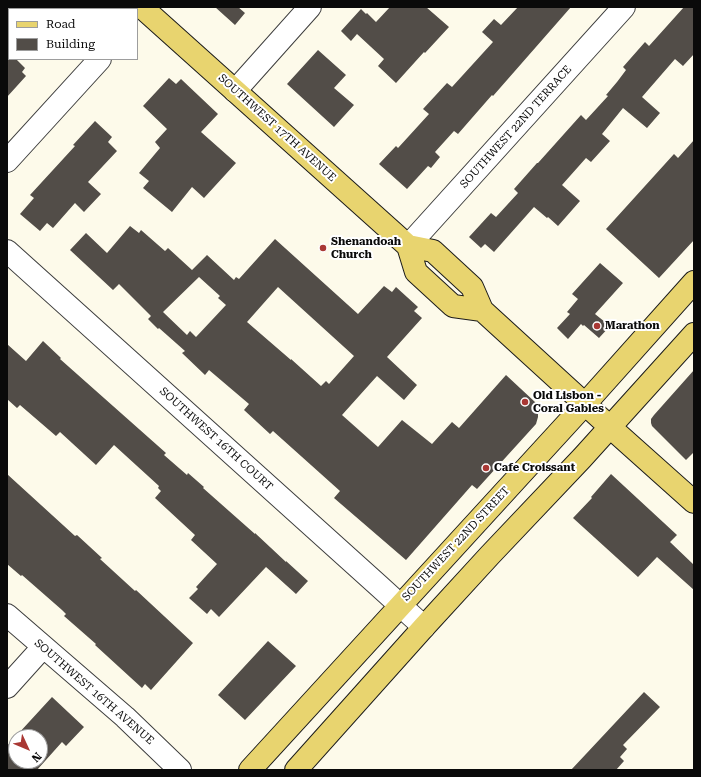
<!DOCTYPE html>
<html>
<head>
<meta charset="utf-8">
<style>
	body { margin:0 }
	#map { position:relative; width:701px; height:777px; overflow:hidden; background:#fdfaea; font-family:"Roboto Serif",serif }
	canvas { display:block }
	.frame { position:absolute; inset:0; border:8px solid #0a0a0a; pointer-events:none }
	.legend { position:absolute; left:8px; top:8px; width:130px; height:52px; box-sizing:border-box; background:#fff; border:1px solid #9d9d9d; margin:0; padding:5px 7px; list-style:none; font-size:12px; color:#0a0a0a }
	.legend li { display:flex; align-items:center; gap:8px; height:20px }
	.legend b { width:20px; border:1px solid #9d9d9d }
	.north { position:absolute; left:8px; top:729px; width:40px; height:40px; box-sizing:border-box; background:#fff; border:1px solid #9d9d9d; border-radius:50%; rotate:134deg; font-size:11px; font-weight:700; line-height:16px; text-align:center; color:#0a0a0a }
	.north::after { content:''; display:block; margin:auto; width:14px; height:18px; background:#a93834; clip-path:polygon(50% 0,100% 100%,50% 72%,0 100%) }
</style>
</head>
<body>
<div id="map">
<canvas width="701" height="777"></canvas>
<div class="frame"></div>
<ul class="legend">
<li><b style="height:5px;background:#e8d46f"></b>Road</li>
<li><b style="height:11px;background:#524d48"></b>Building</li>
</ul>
<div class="north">N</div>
</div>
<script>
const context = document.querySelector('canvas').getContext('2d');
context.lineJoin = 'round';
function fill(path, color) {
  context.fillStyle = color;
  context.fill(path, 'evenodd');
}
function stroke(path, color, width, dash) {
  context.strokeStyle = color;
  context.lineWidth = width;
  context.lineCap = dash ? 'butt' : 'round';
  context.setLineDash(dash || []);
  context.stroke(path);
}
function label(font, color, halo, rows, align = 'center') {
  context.font = font + ' "Roboto Serif",serif';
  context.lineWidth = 4;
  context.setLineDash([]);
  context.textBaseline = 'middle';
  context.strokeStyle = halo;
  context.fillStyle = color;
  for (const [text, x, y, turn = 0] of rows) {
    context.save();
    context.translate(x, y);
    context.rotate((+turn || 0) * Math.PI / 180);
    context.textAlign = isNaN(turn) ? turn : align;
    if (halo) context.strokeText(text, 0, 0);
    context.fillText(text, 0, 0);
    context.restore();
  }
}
fill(new Path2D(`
	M215,7H238L245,13L235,25Z
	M390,7H426L449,27L425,53L424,52L396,83L378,66L384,59L357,34L351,41L341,31L361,9L366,14L367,13L376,22Z
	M518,7H571L493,96L492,95L458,134L454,131L435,152L440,157L431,168L428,166L407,189L379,164L396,146L398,148L429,114L423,109L447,83L452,87L493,42L482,32L494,19L501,25Z
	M684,7H694V54L683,66L675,59L642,97L660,113L647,128L623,108L602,134L610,141L591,162L586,158L562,185L580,201L558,226L548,217L547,218L534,207L494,252L485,244L481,248L469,237L491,213L496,217L518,193L514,189L537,163H538L581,115L586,120L608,96L606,95L617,82L626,70L623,67L645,42L649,46Z
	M318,50L346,75L334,88L354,105L334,127L287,84Z
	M7,51L9,53V59H16L25,68L22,72L26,76L7,97Z
	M169,78L176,84L181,79L218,114L201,132L236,163L204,198L192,187L172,212L143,188L149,181L139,173L160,148L155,142L167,129L143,106Z
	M95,121L112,137L108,142L117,151L88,182L101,194L84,212L75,203L53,228L47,223L40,231L20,214L34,198L30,195L75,146L73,145Z
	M694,140V240L659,278L606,229L674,154L678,158Z
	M130,226L139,233L141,230L165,251L168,248L192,270L207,255L234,280L236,277L239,279L275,239L358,314L384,286L392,292L396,287L418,307L414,311L422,318L387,357L417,385L404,400L377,376L342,415L378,447L402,420L432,444L452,422L459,428L506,375L535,402L538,408V417L536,424L477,489L472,485L406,560L334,498L340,491L273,431L270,434L244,410L249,404L209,370L205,375L182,353L185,351L159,328L158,329L148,319L151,316L119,284L113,290L70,250L86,233L107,253ZM199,277L220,296L218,298L226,305L196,337L190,331L187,335L163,312ZM278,287L354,356L329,384L326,381L321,386L291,359V360L247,322Z
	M600,263L623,283L595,314L610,326L599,338L584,325L583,326L581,324L568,339L557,328L570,314L567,312L578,299L572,294Z
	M43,341L61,358L60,359L166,453L164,455L187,475L188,473L204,487L203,488L255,534V533L286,562V561L308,581L296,594L266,567L219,617L211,609L207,614L189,598L198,589L196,587L217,564L191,540L195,535L155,498L161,491L158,488L159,486L114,445L96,465L60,432L56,436L20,405L17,408L7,399V344L26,361Z
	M694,370V452L686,460L652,426L651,423V419L654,415Z
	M7,474L75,536L77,535L102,558L100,559L135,591L136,590L193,643L151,690L145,684L142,688L95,645L96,644L64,616L66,614L62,610L22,575L21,576L7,564Z
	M611,474L677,535L670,542L694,565V590L657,557L638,577L573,518L592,498L591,497Z
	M268,641L296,666L245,720L218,695Z
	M644,692L660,707L623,745L627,749L620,757L624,761L616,770H571Z
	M52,697L84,727L66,746L62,742L37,770H7V746ZM16,737H40V761H16Z`), '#524d48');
const minor = new Path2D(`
	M235,91L310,7
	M7,161L100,59
	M408,246L624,7
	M7,251L379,586L424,627
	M7,615L125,717L180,770
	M7,687L43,647`);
const major = new Path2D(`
	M144,7L145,10L408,246L433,251L472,287L482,310L610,427L694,502
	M408,246L416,272L453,306L482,310
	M250,770L585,404L694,282
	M296,770L424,627L490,555L582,458L694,334`);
stroke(minor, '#3d3d3d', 24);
stroke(major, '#1b1b1b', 24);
stroke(minor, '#fff', 22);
stroke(major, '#e8d46f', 22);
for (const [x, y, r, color] of [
	[323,248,4,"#a93834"],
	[597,326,4,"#a93834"],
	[525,402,4,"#a93834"],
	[486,468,4,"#a93834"]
]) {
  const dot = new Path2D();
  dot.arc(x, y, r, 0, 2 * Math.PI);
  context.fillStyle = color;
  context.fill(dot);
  stroke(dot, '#fff', 1.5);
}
label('11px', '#0a0a0a', '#fff', [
	["SOUTHWEST 22ND TERRACE",516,127,-48],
	["SOUTHWEST 17TH AVENUE",277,128,42],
	["SOUTHWEST 16TH COURT",216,439,42],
	["SOUTHWEST 22ND STREET",456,544,-47],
	["SOUTHWEST 16TH AVENUE",94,692,41]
]);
label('bold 11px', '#0a0a0a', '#fff', [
	["Shenandoah",331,242],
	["Church",331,255],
	["Marathon",605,326],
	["Old Lisbon -",533,396],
	["Coral Gables",533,409],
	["Cafe Croissant",494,468]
], 'left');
</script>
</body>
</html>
